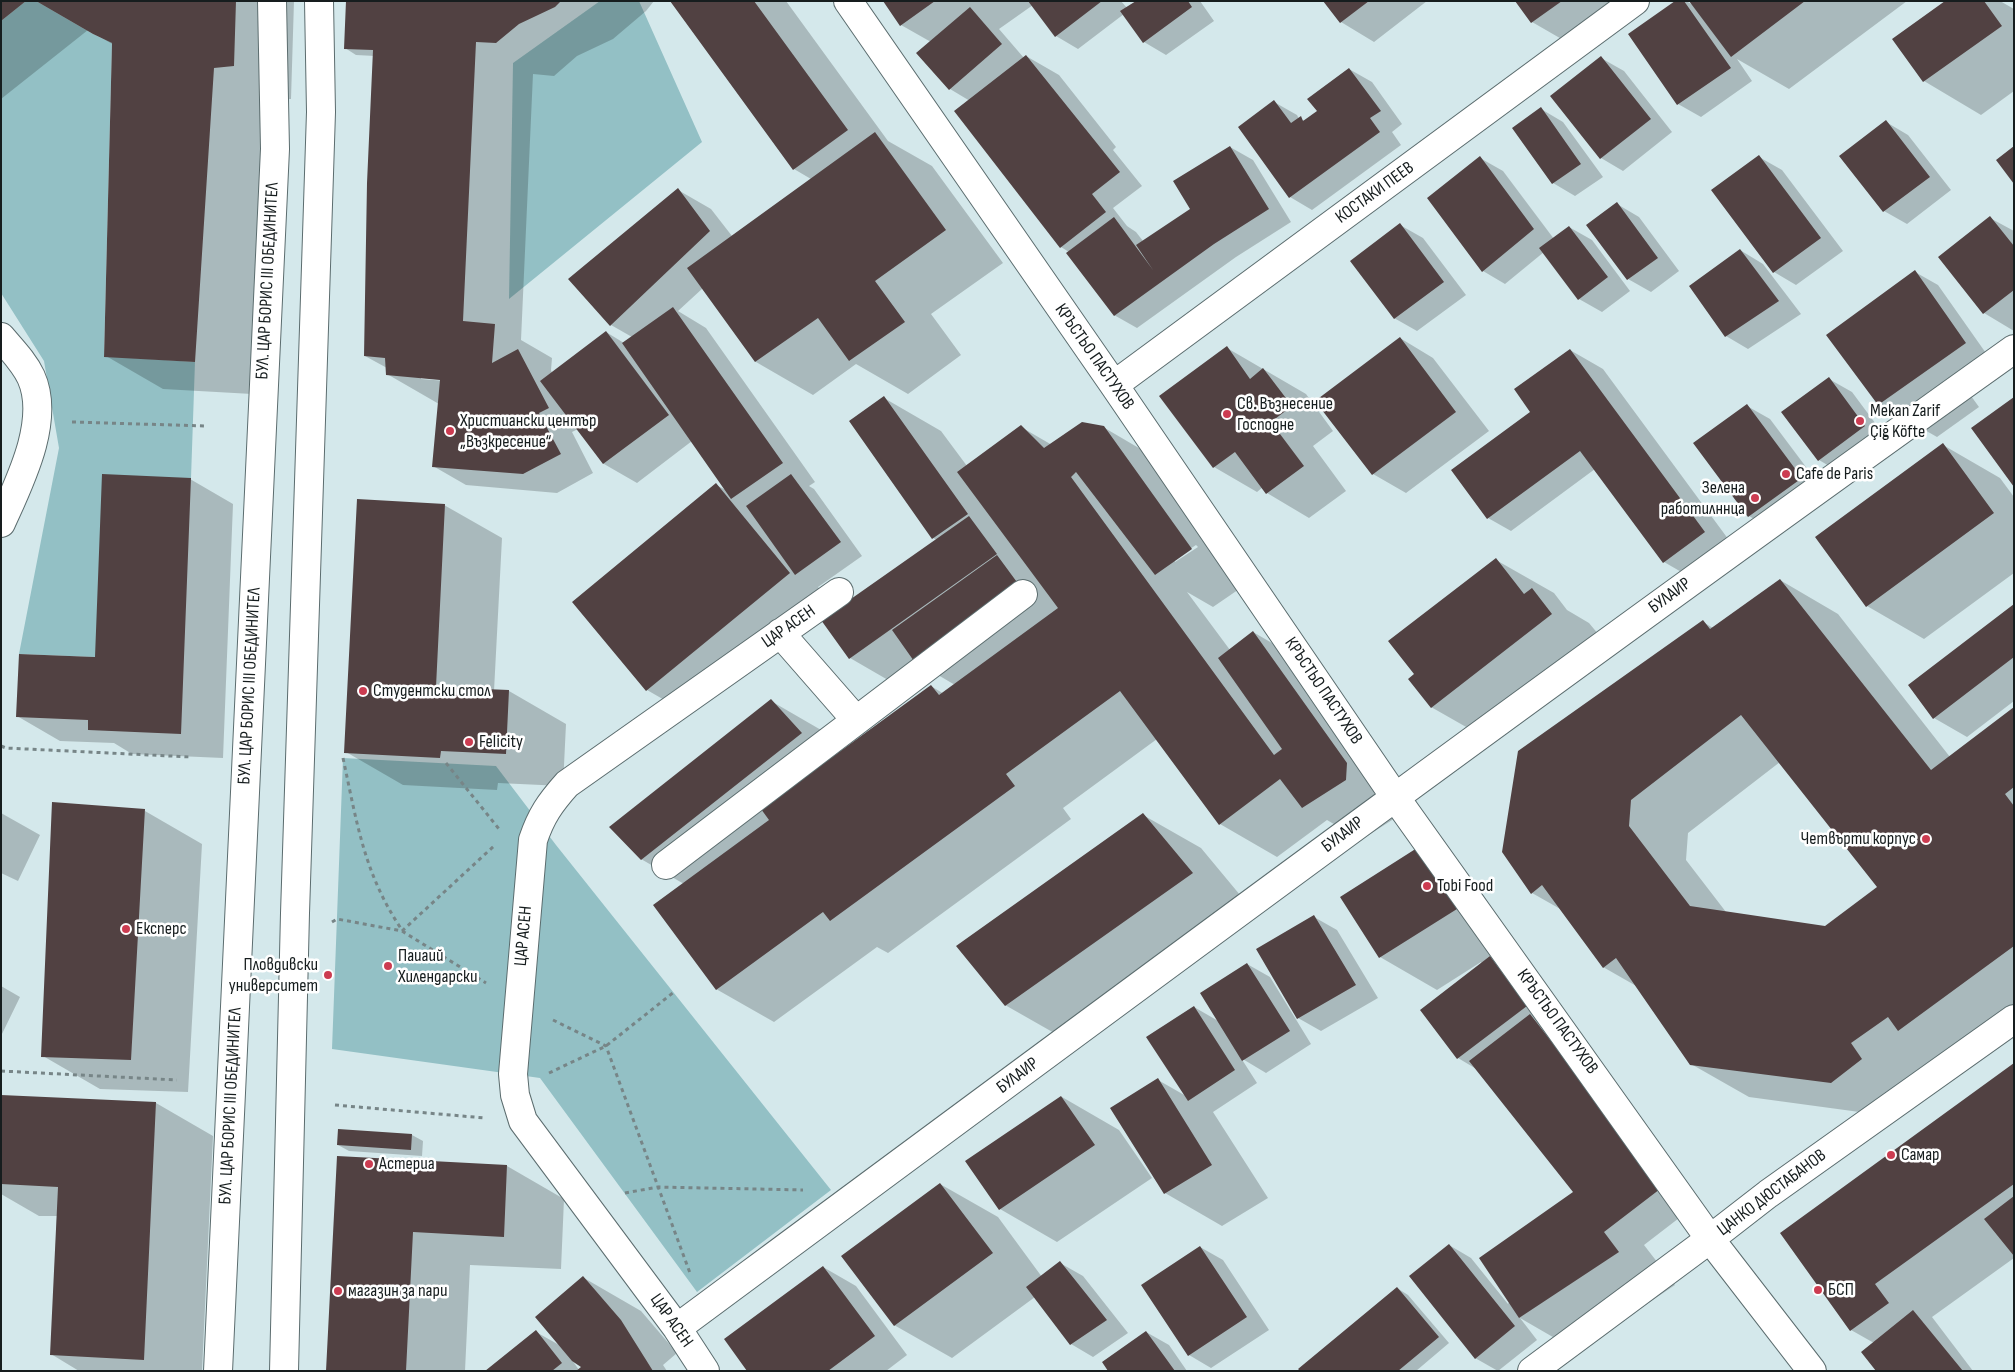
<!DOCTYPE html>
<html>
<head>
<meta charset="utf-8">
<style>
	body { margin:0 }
	#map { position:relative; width:2015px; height:1372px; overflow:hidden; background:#d4e8eb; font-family:"Sofia Sans Condensed",sans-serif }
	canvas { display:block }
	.frame { position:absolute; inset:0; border:2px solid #161d1e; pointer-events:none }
</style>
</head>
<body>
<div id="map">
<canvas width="2015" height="1372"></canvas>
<div class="frame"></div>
</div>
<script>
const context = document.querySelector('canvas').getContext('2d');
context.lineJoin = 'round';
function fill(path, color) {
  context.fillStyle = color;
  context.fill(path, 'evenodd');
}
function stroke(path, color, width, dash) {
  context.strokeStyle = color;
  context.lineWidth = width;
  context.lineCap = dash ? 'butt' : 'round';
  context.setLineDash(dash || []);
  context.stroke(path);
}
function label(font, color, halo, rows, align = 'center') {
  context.font = font + ' "Sofia Sans Condensed",sans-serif';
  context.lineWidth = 5;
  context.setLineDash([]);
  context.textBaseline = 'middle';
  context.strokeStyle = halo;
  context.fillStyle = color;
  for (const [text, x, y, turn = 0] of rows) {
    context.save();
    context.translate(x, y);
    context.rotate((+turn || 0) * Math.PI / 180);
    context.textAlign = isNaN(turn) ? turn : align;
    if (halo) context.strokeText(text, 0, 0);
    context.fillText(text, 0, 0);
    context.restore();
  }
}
fill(new Path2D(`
	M26,1H36L93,34L112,43L104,356L195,362L191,478L95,657L19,654L59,448L44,361L1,293V21Z
	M600,1H639L702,142L509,299L513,63Z
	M343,758L496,766L556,845L831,1190L697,1292L540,1078L332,1049Z`), '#93c0c5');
fill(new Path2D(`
	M1,1H294L291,99L271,100L252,394L163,389L106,356L114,45L88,30L1,99Z
	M347,1H654L646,11L613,39L577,56L554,76L533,74L521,340L552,358L551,370L552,373L606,332L624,343L632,337L611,325L678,190L711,209L732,236L811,179L794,169L672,1H786L888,141L932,166L1003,263L931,314L961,355L908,394L856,364L813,395L756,362L703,288L678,311L706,328L815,482L809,486L814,489L862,556L818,587L822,592L680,709L647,690L574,602L716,485L728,491L692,441L637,483L604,464L578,429L572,432L593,473L557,493L466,485L433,466L439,404L387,374V368L365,356L375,56L356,55L345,48ZM421,377L496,385L421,379Z
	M885,1H1121L1127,8L1139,1H1200L1214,21L1166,55L1144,42L1124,14L1078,49L1056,36L1033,5L999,29L1024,58L1026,56L1059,75L1116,147L1113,150L1142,186L1113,208L1127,226L1136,232L1143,241L1191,209L1230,147L1253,160L1291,222L1236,257L1137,328L1114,315L1069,252L1061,247L970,101L950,89L931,42L901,25Z
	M1325,1H1427L1374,42L1341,22Z
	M1517,1H1621L1565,41L1532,22Z
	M1677,1H1686L1695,6L1691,1H1907L1789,89L1737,59L1752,81L1701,117L1678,104Z
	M1948,1H2000L2014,9V91L1981,115L1924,81L1894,39Z
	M1601,58L1624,71L1672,132L1623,171L1601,158Z
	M1349,69L1372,82L1402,124L1392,132L1401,145L1312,210L1290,197L1274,102L1297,115L1299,119L1306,121L1319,111Z
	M1541,109L1563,122L1603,177L1575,196L1553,183Z
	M1886,122L1908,135L1951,190L1907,224L1884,211L1841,156Z
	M1759,157L1782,170L1843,251L1796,285L1774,272Z
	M1480,158L1503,171L1554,239L1569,227L1592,240L1630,291L1602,312L1579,299L1544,252L1505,284L1483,271Z
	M1617,204L1639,217L1679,271L1651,292L1628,279Z
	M1990,218L2014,231V331L1984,313L1939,257Z
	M1400,225L1423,238L1466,295L1417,331L1394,318Z
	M1740,250L1763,264L1801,314L1748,349L1726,336Z
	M1915,272L1938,285L1988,356L1958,378L1979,407L1937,437L1879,404Z
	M1400,338L1433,358L1489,431L1406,493L1373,474L1317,401Z
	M1227,348L1306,394L1333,431L1313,446L1346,491L1309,518L1267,493L1263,487L1257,492L1214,467L1161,396Z
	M1570,350L1603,369L1737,551L1697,581L1664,562L1595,469L1511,531L1488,518L1532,412Z
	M1829,379L1852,392L1887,439L1841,473L1819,460Z
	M884,398L941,431L967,466L1021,427L1052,445L1103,427L1161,461L1248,583L1213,607L1187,592L1230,650L1253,632L1310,665L1403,813L1361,840L1327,820L1277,857L1220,824L1157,739L1063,808L1071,819L888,953L877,947L774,1022L716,989L684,884L641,859L771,701L828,734L843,750L931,686L944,694L955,685L933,672L907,691L850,658L937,540L933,538L851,422ZM1196,545L1198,547L1175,562V559Z
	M1747,406L1770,419L1824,491L1771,529L1749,516Z
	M1943,445L2000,478L2014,497V573L1924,639L1867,606Z
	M190,479L233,504L223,758L132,754L114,743L60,741L17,716L96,658Z
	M444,505L502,538L494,691H509L566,724L563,786L498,783L497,790L403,785L346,752Z
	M1496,560L1554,593L1567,610L1589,623L1609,647L1489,740L1431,707L1416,675Z
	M1780,580L1838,614L1950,757L2014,708V1021L1956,1063L1940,1054L1907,1077L1919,1093L1889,1116L1749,1097L1691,1064L1638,987L1603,967L1562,910L1532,893L1703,622L1713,628ZM1780,762L1879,887L1825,927L1726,912L1686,860L1688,833Z
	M2014,606V701L1967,737L1934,718Z
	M145,811L202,844L188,1092L100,1089L43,1056Z
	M1,813L40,835L18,881L1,873Z
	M1143,815L1201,848L1250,907L1063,1038L1005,1005Z
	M1418,849L1475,882L1513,942L1489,957L1513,971L1696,1205L1644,1245L1675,1285L1577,1351L1520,1318L1537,1340L1498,1371L1475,1358L1449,1245L1471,1258L1508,1304L1574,1192L1478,1070L1458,1058L1482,964L1481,962L1437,990L1380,957Z
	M1314,917L1337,930L1378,998L1321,1031L1298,1018Z
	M1247,964L1270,977L1311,1044L1266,1073L1241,1058L1257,1083L1213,1112L1268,1198L1222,1226L1165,1193L1158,1080L1186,1096L1194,1007L1220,1022Z
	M1,986L20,997L1,1036Z
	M2014,1065V1258L1932,1317L1973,1371H1878L1874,1343L1851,1330L1782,1234Z
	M1,1096L156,1103L213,1136L202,1371H79L51,1354L57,1216H39L1,1194Z
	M1062,1097L1119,1130L1152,1178L1057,1242L1000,1209Z
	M339,1130L412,1135L423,1141L422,1156L349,1151L338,1145Z
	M338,1157L507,1166L564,1199L561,1269L470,1265L465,1371H328Z
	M940,1184L998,1217L1042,1277L1060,1263L1083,1276L1128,1333L1093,1357L1071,1344L1035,1297L952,1358L894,1325Z
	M1200,1247L1223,1260L1269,1330L1211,1368L1189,1355Z
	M823,1267L856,1286L907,1355L886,1371H749Z
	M584,1278L641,1311L677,1353L663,1365L667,1371H487L536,1332L561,1346ZM570,1357L583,1366L579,1370Z
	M1397,1288L1408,1295L1449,1343L1416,1371H1301Z
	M1146,1332L1169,1345L1187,1371H1110Z`), '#0003');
fill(new Path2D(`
	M1,1H26L1,21Z
	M36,1H236L234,66L214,68L195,362L104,357L112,43L93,34Z
	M346,1H561L555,7L519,24L496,43L476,42L463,321L495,324L492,363L518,349L549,408L539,413L561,454L523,474L432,467L440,380L386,375L385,358L364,356L367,183L373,50L344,49Z
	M670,1H754L848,130L793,170Z
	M883,1H935L900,26Z
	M1028,1H1102L1055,37Z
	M1136,1H1188L1192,7L1143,43L1120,11Z
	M1323,1H1369L1340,23Z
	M1515,1H1562L1531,23Z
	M1675,1H1684L1731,68L1677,105L1628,34Z
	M1689,1H1805L1731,57Z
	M1945,1H1984L2002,26L1923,82L1892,39Z
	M970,7L1002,44L949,90L916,53Z
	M1026,55L1120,172L1092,194L1106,212L1060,248L954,111Z
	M1601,56L1651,119L1600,159L1550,96Z
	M1349,68L1381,111L1370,118L1380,132L1289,198L1238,127L1274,100L1291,123L1301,116L1303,121L1317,111L1307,99Z
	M1541,107L1581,164L1552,184L1512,128Z
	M1886,120L1930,177L1883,212L1839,156Z
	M875,132L946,230L875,281L905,322L849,361L818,318L755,362L687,268Z
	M1230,146L1269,209L1214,244L1114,316L1066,253L1114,217L1153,270L1136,245L1190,209L1173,181Z
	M2014,146V184L1996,160Z
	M1759,155L1821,238L1773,273L1711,190Z
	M1480,156L1534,229L1482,272L1427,198Z
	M678,188L710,231L610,326L568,279Z
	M1617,202L1658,258L1627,280L1586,225Z
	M1990,216L2014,246V290L1983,314L1938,257Z
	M1400,223L1444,282L1394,319L1350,261Z
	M1569,226L1608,277L1578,300L1539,248Z
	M1740,249L1779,301L1725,337L1689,286Z
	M1915,270L1966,343L1878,405L1826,335Z
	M673,307L783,463L731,499L622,343Z
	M606,331L669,415L603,464L540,381Z
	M1400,337L1456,412L1372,475L1315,401Z
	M1227,346L1250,379L1263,368L1292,406L1271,422L1304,466L1266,494L1235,452L1213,468L1159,396Z
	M1570,349L1705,532L1663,563L1580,451L1487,519L1451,470L1530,412L1514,389Z
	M1829,377L1865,426L1818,461L1781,412Z
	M884,396L968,514L932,539L849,421Z
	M2014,397V487L1971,428Z
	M1747,404L1802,478L1748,517L1693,443Z
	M1082,422L1104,426L1192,549L1155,575L1076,472L1071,477L1274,755L1282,749L1218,658L1253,631L1347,763L1346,780L1302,808L1280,779L1219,825L1120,691L1006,774L1015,786L830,921L823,912L716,990L653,905L769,820L761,809L931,685L939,695L1058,608L957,472L1021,425L1044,448Z
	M1943,443L1994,513L1866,607L1815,537Z
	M102,474L191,478L181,734L88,730V720L16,717L19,654L95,657Z
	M791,474L841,542L795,575L746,506Z
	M716,483L790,573L646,691L572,602Z
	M357,499L445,504L436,687L509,690L506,754L441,751L440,758L344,753Z
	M969,516L997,554L849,659L821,620Z
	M997,555L1022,589L916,664L892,630Z
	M1496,558L1524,594L1532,588L1552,614L1431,708L1408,679L1414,674L1388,641Z
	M1780,579L1931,770L2014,707V787L2005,794L2014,806V946L1898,1031L1888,1017L1851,1043L1862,1059L1831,1083L1690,1065L1616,958L1603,968L1542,885L1531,894L1502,852L1518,751L1703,620L1710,629ZM1741,715L1877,887L1825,926L1690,906L1629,826L1631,800Z
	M2014,604V657L1933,719L1908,685Z
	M771,699L802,733L641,860L609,827Z
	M52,802L145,809L131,1060L41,1057Z
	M1143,813L1193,873L1005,1006L956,946Z
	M1417,848L1457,909L1379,958L1340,897Z
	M1314,915L1356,985L1297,1019L1256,949Z
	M1490,956L1527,1006L1457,1059L1420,1010Z
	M1247,963L1290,1031L1242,1061L1200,993Z
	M1194,1006L1235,1070L1188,1101L1146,1037Z
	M1530,1014L1664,1186L1604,1232L1619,1252L1519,1318L1479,1258L1573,1192L1469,1061Z
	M2014,1063V1184L1875,1284L1889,1303L1850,1331L1780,1233Z
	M1158,1078L1212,1165L1164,1194L1110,1108Z
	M1,1095L156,1102L144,1360L50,1355L58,1187L1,1184Z
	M1061,1096L1095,1145L999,1210L965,1161Z
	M338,1129L412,1134L411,1150L337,1145Z
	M337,1156L507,1165L504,1237L413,1232L406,1371H326Z
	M940,1183L993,1253L894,1326L841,1256Z
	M2014,1196V1256L1984,1219Z
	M1449,1244L1515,1326L1475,1359L1409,1276Z
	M1200,1246L1247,1317L1188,1356L1141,1285Z
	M1060,1261L1107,1320L1070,1345L1026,1287Z
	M823,1266L875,1336L828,1371H747L724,1339Z
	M583,1276L621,1320L653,1371H576L581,1367L572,1361L535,1317Z
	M1397,1287L1439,1337L1398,1371H1300L1298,1369Z
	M1913,1310L1963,1371H1876L1861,1352Z
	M536,1330L562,1363L552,1371H485Z
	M1146,1331L1175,1371H1108L1102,1362Z`), '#514142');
const minor = new Path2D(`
	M848,1L1114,385L1395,797L1710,1239L1812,1371
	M1,337C12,350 24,362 31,377C51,421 19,483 1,523
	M1114,385L1635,1
	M780,633L856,720
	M666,865L1023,594
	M677,1328C1121,999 1564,670 2014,349
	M705,1371L677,1328L523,1121L515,1095L513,1074L533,840C541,816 550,803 567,784L839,592
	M1532,1371L1710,1239L1768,1194L2014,1019`);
const major = new Path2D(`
	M218,1371L275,149L272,1
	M284,1371L295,913L321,112L319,1`);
stroke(minor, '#5b6c6e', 30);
stroke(major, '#5b6c6e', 30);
stroke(new Path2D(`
	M72,422L207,426
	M1,746L6,748L191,757
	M343,758C357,823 364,874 402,930
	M446,763L499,829
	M332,922L337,919L402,931L486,983
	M402,931L495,845
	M553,1020L606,1046L690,1273
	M1,1071L177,1080
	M549,1073L606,1046L674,992
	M335,1105L485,1118
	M625,1193L658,1187L803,1190`), '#778587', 3, [4, 4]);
stroke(minor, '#fff', 28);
stroke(major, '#fff', 28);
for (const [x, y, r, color] of [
	[1227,414,5,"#cc3c51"],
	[1860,421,5,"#cc3c51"],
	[450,431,5,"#cc3c51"],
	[1786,474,5,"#cc3c51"],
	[1755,498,5,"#cc3c51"],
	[363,691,5,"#cc3c51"],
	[469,742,5,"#cc3c51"],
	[1926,839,5,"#cc3c51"],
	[1427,886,5,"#cc3c51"],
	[126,929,5,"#cc3c51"],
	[388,966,5,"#cc3c51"],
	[328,975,5,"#cc3c51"],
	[1891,1155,5,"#cc3c51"],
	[369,1164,5,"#cc3c51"],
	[1818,1290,5,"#cc3c51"],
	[338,1291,5,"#cc3c51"]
]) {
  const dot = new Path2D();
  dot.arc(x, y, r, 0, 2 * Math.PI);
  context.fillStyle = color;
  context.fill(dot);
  stroke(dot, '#fff', 2);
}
label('18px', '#161d1e', '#fff', [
	["КОСТАКИ ПЕЕВ",1375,193,-36],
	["БУЛ. ЦАР БОРИС III ОБЕДИНИТЕЛ",268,281,-87],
	["КРЪСТЬО ПАСТУХОВ",1094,357,55],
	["БУЛАИР",1670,596,-36],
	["ЦАР АСЕН",789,627,-35],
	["БУЛ. ЦАР БОРИС III ОБЕДИНИТЕЛ",250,686,-87],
	["КРЪСТЬО ПАСТУХОВ",1323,691,56],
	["БУЛАИР",1343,835,-37],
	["ЦАР АСЕН",524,936,-85],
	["КРЪСТЬО ПАСТУХОВ",1557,1022,54],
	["БУЛАИР",1018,1076,-37],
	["БУЛ. ЦАР БОРИС III ОБЕДИНИТЕЛ",231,1106,-87],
	["ЦАНКО ДЮСТАБАНОВ",1772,1193,-37],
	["ЦАР АСЕН",671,1321,55]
]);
label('18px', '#161d1e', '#fff', [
	["Св. Възнесение",1237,404],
	["Господне",1237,425],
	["Mekan Zarif",1870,411],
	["Çiğ Köfte",1870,432],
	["Христиански център",460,421],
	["„Възкресение“",460,442],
	["Cafe de Paris",1796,474],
	["Зелена",1745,488,"right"],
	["работилннца",1745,509,"right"],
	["Студентски стол",373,691],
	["Felicity",479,742],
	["Четвърти корпус",1916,839,"right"],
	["Tobi Food",1437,886],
	["Експерс",136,929],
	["Паиаий",398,956],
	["Хилендарски",398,977],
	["Пловдивски",318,965,"right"],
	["университет",318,986,"right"],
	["Самар",1901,1155],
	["Астериа",379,1164],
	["БСП",1828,1290],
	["магазин за пари",348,1291]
], 'left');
</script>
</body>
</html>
